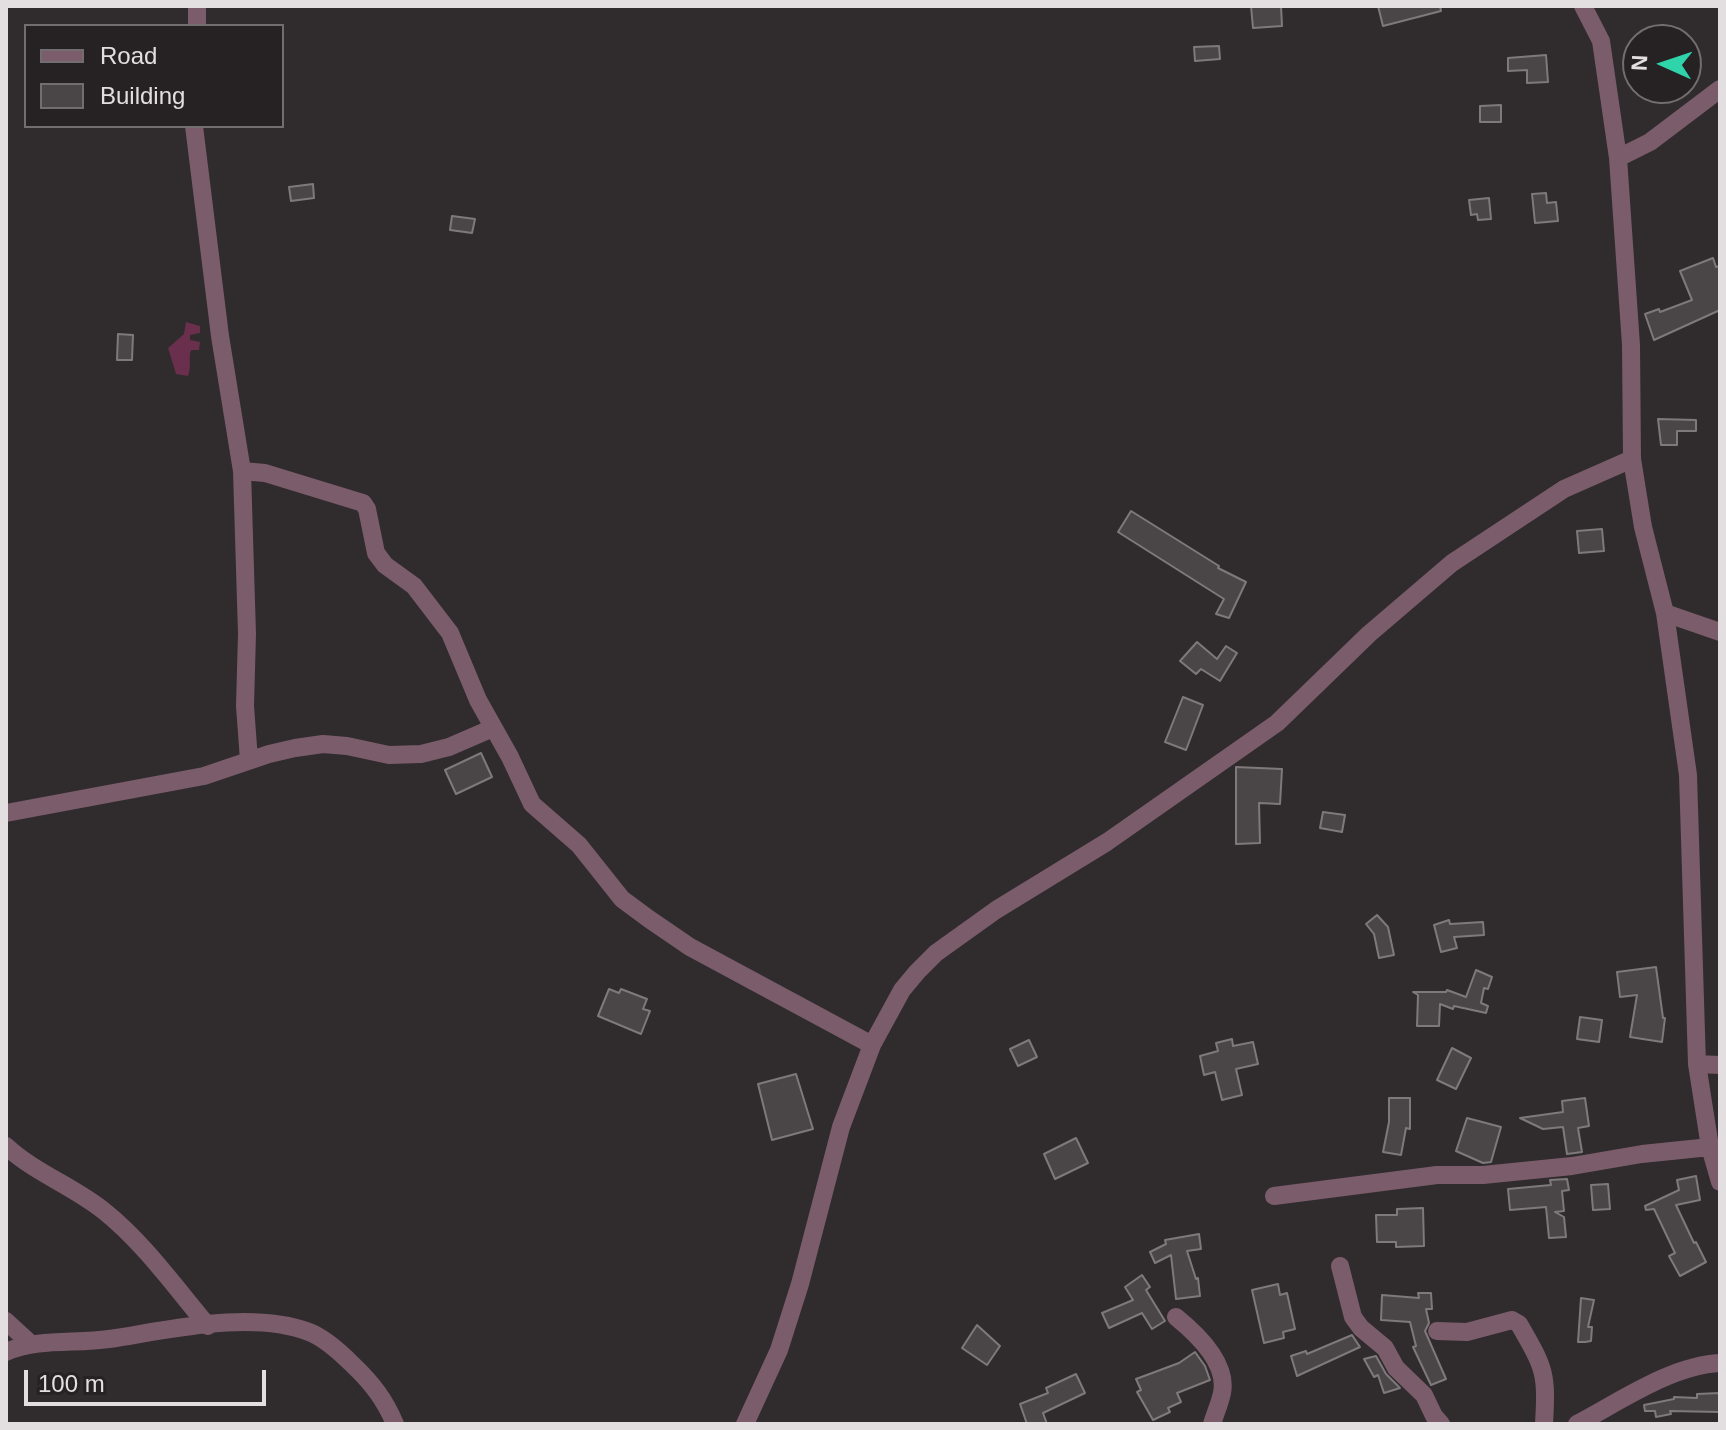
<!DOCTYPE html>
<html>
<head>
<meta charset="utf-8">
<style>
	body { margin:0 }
	#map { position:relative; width:1726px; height:1430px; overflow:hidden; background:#302b2d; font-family:Arial,sans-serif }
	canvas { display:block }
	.frame { position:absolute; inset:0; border:8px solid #e3dfe1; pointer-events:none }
	.legend { position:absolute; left:24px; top:24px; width:260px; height:104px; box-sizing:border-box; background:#262123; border:2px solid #726d6f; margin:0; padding:10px 14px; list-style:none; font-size:24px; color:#e3dfe1 }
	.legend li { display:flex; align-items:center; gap:16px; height:40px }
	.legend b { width:40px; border:2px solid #726d6f }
	.north { position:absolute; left:1622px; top:24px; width:80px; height:80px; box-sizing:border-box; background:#262123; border:2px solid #726d6f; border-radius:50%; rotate:273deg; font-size:22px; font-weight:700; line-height:32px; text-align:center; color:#e3dfe1 }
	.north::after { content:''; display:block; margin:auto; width:28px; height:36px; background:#30d4aa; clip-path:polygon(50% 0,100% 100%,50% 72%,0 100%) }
	.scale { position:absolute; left:24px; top:1370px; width:242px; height:36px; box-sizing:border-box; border:4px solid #e3dfe1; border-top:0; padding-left:10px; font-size:24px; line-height:28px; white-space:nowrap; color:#e3dfe1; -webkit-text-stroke:6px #262123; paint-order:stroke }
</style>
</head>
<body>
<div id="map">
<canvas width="1726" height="1430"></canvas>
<div class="frame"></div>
<ul class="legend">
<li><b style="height:10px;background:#7b5c6a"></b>Road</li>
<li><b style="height:22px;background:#4a4547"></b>Building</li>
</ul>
<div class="north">N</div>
<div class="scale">100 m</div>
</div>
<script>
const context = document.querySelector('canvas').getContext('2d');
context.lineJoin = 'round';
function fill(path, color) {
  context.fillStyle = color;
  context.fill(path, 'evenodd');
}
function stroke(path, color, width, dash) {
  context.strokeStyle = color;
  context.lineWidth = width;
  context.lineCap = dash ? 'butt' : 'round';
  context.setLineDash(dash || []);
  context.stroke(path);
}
fill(new Path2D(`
	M186,322L200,326V333L190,335V340L200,342L199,350H191C188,359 192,366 188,376L176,374L168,348L184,334Z`), '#692f4c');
const building = new Path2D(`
	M1251,6H1281L1282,26L1253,28Z
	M1378,6H1440L1441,11L1383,26Z
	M1219,46L1220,59L1195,61L1194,47Z
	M1546,55L1548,82L1527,83V70L1508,71V58Z
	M1501,105V122H1480V106Z
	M313,184L314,198L291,201L289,187Z
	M1546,193L1547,203L1556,202L1558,221L1535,223L1532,194Z
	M1489,198L1491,219L1478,220L1477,214L1471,215L1469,200Z
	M452,216L475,219L472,233L450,230Z
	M1713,258L1716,267L1720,266V310L1654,340L1645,314L1659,309L1660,312L1692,300L1680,271Z
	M118,334L133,335L132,360H117Z
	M1658,419L1696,420V431H1677V445H1661Z
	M1131,511L1219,566L1218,568L1246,582L1229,618L1216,614L1224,599L1118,532Z
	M1602,529L1604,551L1579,553L1577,531Z
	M1197,642L1217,659L1226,646L1237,653L1220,681L1201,669L1196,674L1180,661Z
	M1183,697L1203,705L1186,750L1165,742Z
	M481,753L492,777L456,794L445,770Z
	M1236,767L1282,769L1280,804L1259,803L1260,843L1236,844Z
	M1323,812L1345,815L1342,832L1320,828Z
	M1377,915L1388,927L1394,955L1379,958L1374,934L1366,924Z
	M1449,920L1450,924L1483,922L1484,935L1454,937L1457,948L1441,952L1434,925Z
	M1656,967L1663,1018H1665L1662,1042L1630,1037L1637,995L1620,997L1617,972Z
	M1476,970L1492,977L1488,989L1484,988L1481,1003L1488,1006L1486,1013L1454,1006L1453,1009L1440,1004L1439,1026H1417L1418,995L1413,992H1446L1447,990L1466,997Z
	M609,989L619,993L621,989L647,999L643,1009L650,1011L641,1034L598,1016Z
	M1580,1017L1602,1020L1599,1042L1577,1039Z
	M1232,1039L1233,1046L1253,1042L1258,1064L1236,1069L1242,1095L1222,1100L1215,1072L1204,1075L1200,1056L1218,1051L1216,1043Z
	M1029,1040L1037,1057L1018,1066L1010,1049Z
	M1452,1048L1471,1058L1456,1089L1437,1080Z
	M796,1074L813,1129L772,1140L758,1084Z
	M1389,1098H1410V1129L1406,1128L1401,1155L1383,1152L1389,1122Z
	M1585,1098L1589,1126L1578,1128L1582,1152L1567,1154L1563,1127L1543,1129L1520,1118L1563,1112L1562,1101Z
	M1467,1118L1501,1127L1491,1162L1483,1163L1456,1151Z
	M1076,1138L1088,1163L1055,1179L1044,1154Z
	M1696,1176L1700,1200L1676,1205L1694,1243L1696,1242L1706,1262L1680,1276L1669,1256L1675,1253L1654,1209L1646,1210L1645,1206L1679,1190L1677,1180Z
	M1567,1179L1569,1190L1562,1191L1564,1211L1555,1212L1564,1217L1566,1237L1549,1238L1546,1207L1510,1210L1508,1189L1551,1185L1550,1180Z
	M1608,1184L1610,1209L1593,1210L1591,1185Z
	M1423,1208L1424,1246L1396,1247V1242H1377L1376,1215H1397V1209Z
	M1199,1234L1201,1249L1187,1251L1196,1279L1198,1278L1200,1296L1176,1299L1171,1255L1155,1263L1150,1252L1166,1244L1165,1240Z
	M1142,1275L1150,1287L1146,1290L1165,1321L1152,1329L1142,1313L1109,1328L1102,1313L1133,1300L1125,1287Z
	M1278,1284L1280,1295L1287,1293L1295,1329L1283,1332L1284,1338L1264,1343L1252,1290Z
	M1418,1293H1431L1432,1309H1426L1429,1323L1425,1331L1446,1379L1431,1385L1413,1347L1416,1346L1410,1322L1381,1320L1382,1295L1419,1298Z
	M1581,1298L1594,1300L1588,1327H1592L1591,1341L1585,1342H1578Z
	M977,1325L1000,1346L987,1365L962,1348Z
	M1352,1335L1360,1347L1297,1376L1291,1356L1306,1351L1307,1354Z
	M1195,1352L1205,1366L1210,1380L1177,1393L1181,1402L1168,1408L1170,1412L1153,1420L1137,1392L1141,1390L1136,1379L1179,1363Z
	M1376,1356L1386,1374L1400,1388L1384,1393L1378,1375L1374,1377L1364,1359Z
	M1076,1374L1085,1393L1043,1413L1047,1424H1027L1020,1404L1048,1393L1046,1388Z
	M1720,1393V1412L1670,1411L1671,1414L1656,1417L1655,1411H1645L1644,1405L1674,1399V1397L1697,1398V1394Z`);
fill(building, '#4a4547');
stroke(building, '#7f797b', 2);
stroke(new Path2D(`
	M197,6V26
	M1583,6L1601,41L1618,158L1631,345L1632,459L1643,527L1665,613L1688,775L1697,1064L1710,1147L1720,1182
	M194,126L220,336L242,471L247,634L245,706L249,760
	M1618,158L1650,142L1720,89
	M242,471L265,473L363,503L367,509L376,553L385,565L414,586L450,633L478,700L510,757L532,804L579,845L622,899L649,919L690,947L872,1045
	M1665,613L1720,632
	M6,813L204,776L269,754L295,748L323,744L347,746L389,755L421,754L449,747L493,728
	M1697,1064L1720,1065
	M6,1146C35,1173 73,1186 104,1211C144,1243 175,1287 208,1326
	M1274,1196L1437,1175H1483L1572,1166L1642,1154L1710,1147
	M1340,1266L1353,1317L1361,1328L1385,1348L1396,1368L1424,1395L1434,1416L1441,1424
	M1176,1317C1197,1334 1228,1363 1222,1393C1220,1403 1215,1414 1212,1424
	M6,1321L31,1344
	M1437,1331L1467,1332L1512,1320L1519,1324C1545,1369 1547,1373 1544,1424
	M6,1352C38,1338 75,1344 109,1339C169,1330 251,1310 309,1332C325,1338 341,1353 353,1365C372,1383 385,1400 395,1424
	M745,1424L779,1350L800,1284L841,1127L872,1045L902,990L917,972L936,953L996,910L1107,842L1277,723L1369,634L1452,563L1564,489L1632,459
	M1577,1424C1619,1402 1672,1365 1720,1363`), '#7b5c6a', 18);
</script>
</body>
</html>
